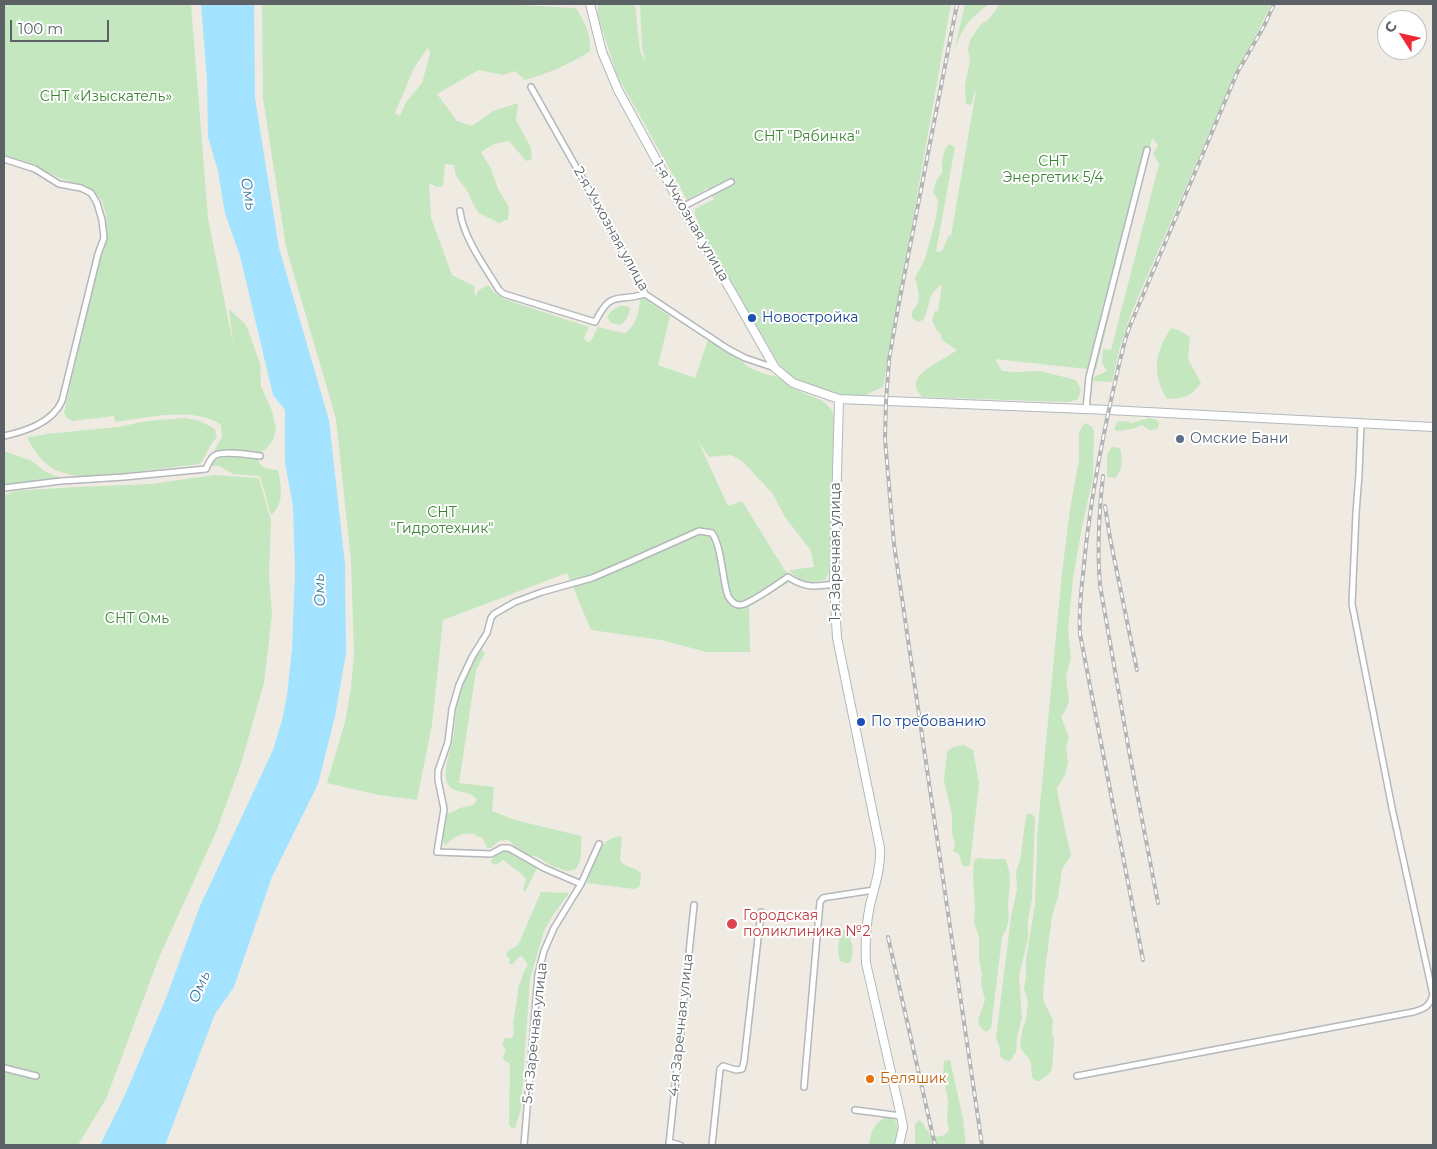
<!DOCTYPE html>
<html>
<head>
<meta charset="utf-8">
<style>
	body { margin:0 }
	#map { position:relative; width:1437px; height:1149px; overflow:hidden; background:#efebe3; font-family:Montserrat,sans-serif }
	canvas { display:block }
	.frame { position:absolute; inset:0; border:5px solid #5b6165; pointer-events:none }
	.north { position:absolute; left:1377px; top:10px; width:50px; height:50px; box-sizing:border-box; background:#fff; border:1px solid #bdc0c1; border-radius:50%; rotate:305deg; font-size:14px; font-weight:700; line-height:20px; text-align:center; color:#5b6165 }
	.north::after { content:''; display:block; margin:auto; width:18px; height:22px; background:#f02833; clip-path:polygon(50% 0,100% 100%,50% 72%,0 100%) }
	.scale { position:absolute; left:10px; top:20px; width:99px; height:22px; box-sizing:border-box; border:2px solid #5b6165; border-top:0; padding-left:6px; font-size:15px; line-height:18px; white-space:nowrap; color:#5b6165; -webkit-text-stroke:4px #fff; paint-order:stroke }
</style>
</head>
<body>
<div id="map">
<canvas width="1437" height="1149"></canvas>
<div class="frame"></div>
<div class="north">С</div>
<div class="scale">100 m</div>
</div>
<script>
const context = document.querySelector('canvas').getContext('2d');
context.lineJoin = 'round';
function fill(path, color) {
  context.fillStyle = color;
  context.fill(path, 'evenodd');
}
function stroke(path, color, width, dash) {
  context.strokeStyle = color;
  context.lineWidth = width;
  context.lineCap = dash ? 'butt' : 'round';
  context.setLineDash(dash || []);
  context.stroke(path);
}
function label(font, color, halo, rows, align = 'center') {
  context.font = font + ' Montserrat,sans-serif';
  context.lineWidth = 4;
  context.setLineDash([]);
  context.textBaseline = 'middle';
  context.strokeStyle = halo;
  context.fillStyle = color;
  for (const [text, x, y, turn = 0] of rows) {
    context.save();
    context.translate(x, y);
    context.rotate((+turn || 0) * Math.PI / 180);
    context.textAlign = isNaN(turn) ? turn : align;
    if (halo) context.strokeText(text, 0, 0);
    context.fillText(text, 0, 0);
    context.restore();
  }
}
fill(new Path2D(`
	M4,4H191L208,218L233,344L229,309L246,325L260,363L261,386L272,411L276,429L273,440L267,448L261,453L258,460C261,469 269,469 278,470C281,486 285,503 271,515L260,476L233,474L219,466H212L214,451L222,437L221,425C194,406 147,418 115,422L114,416L72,421L66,417L64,412L107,228L106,215L102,201L95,193L87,188L60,178L24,161L4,156Z
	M262,4H518L520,5L576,8C585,23 591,33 590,51C570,64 548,74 525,80L515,71L503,75L479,70L437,94L457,121L472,126L493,111L518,103L516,120L531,148L532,159L526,161L509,141L494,144L481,152L491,169L498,189L509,207L508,219L499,223L479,213L473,204L468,192L456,176L454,165L445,164L443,186L437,187L429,183L431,218L452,275L474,286L475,297L479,290L488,285L495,293L504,299L589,327L584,338L587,342L591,341L598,327L618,332L626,333C637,323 639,312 640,298L645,297L649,302L670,316L658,365L695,378L708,340L739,358L748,367L765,374L776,376L792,388L823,401L831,409L834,416L829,573L825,580C808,583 801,584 789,570L814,567L811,551L785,517L773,494L743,462L731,455L709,457L698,441L728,506L742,501L784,569L794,579L749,607L750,652H707L661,640L591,630L567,573L443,620L432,725L417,800L379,795L327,783L345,722L351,688L354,654L351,561L336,419L286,247L263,98ZM428,47L430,54L422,83L406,102L400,116L395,113L414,68Z
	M598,4H635L640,51L646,62L642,47L640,4H951L883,387L863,396L830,394L800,383L783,371L706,240L695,215V209L714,199L708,188L687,200L617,75L598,17Z
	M965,4H989C968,20 963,27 954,51Z
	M1000,4H1271C1258,33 1241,61 1228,90L1132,311L1119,350L1112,382L1092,381L1094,377L1107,371L1102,363L1103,349L1111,350L1159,164L1153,154L1158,145L1152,138L1096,370L995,359L1002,371L1015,372L1040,371L1076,380L1081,390L1078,399L1068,402L922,397C920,394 916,390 916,386C913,372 947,358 957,350L942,340L941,334L937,331L932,320L935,311H938L942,284C926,295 931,306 923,320L918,322L912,318C911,310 915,309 918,303C920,295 917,285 915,278L925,259L936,218L938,200L933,192L936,181L942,173V161L945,149L949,144L955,147L936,252L942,251L949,235L951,236L976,91H975L971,105L966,104L965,85L970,61L968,49L970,40L981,24L988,20Z
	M619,306H626L630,308C629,316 626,320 621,325L611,323L607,317L611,311Z
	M1171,328L1180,331L1190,337L1188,359L1201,383C1188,399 1187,397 1167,399C1151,372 1155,353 1171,328Z
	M185,418L200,421L215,429L217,437C208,446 207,455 200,464L93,477C77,477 57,474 44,462C37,456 33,447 28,440V437L47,434L118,427L147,421Z
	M1149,418L1157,420L1159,424L1158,428C1150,432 1149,430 1142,425L1132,429L1117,431L1114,429L1117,422L1124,421L1132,423Z
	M1086,423L1092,427L1094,432L1093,477L1082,527L1073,579L1068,629L1071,659L1066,676L1069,701L1064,713L1061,717L1069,738L1066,747L1068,763L1065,775L1057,788L1058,796L1071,856L1062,869L1058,897L1052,916L1045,971L1043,994L1044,1002L1053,1020L1052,1033L1054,1039L1052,1069L1048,1075L1039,1081H1036L1032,1077L1031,1063L1029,1059L1021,1049L1020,1044L1023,1027L1026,1020L1028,1001L1024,989L1026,976V959L1035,904L1037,851V837L1062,573L1070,509L1079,460V432L1084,424Z
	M1112,447L1120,448C1122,459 1124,470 1115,478L1107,477V454Z
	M4,451L32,461L43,470L55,476L67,479L4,486Z
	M215,475L259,478L271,521L269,574L272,615L264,683L241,764L216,832L158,960L106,1099L78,1145H4V495L16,491L74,487L150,484Z
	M479,650H482L485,653L476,670L459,783L494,787L492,811L515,820L581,836C581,847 583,864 574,870L567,871L550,865L538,857L527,855L515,847L510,841L507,840L499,841L491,848H487L483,838L476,836L474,834C462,832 453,837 445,846C441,837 443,823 447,814L460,808L473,805L477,800C469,788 455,796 448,784C441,773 452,747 454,735C455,725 455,714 457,704C458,695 461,686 465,678C468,668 474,659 479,650Z
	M964,745L973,750L979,783L970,865L966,867L962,865L959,854L953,851L955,845L952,832V815L944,781L947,752L953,747Z
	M1029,813L1035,817L1032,899L1028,921V938L1019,976L1022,1018L1017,1037L1016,1052L1011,1060L1008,1061L1003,1059L1000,1056V1048L996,1038L1011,917L1017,890L1016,872L1020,861L1026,816Z
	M620,836L622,838L620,860C627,870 636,866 641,874L640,885L637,888L634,889L587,883C593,865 597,839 620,836Z
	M501,851C515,850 526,861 537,868L525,892L523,889L526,879L524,876L503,860L496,865L493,864L491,861L495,855Z
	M979,858L988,859H1005C1013,876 1009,888 1008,906C1008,913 1010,920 1007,926C1006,930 1004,934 1002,937L991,1028L986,1032L979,1025L978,1020L985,1000L981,984L982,974L979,960V937L974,922L975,909L973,875L974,860Z
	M541,892L569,893L553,915L544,931L530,979L521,1109L515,1128H512L509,1125L510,1064L504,1060L503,1057L506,1050L502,1044L505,1038H512L514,1034L513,1023L518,993V987L521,981L524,971L528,965L522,956L519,957L512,965L509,963L510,960L506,954L510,949L514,948L519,943Z
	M847,928C851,940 856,951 850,963H845L840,961C837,950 838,942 841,931Z
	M950,1060L963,1119L966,1145H915V1124L920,1120L931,1136C939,1137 944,1137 949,1130L947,1121L948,1101L943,1074L944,1061Z
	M887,1117L895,1120L898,1130L895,1145H869C870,1133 875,1121 887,1117Z`), '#c4e7bf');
fill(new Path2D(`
	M201,4H254L255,98L279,248L329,420L345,564L346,653L335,716L318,784L272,877L234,987L215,1014L165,1145H100L125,1095L166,998L200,906L273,750L282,720L287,696L292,648L295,571L293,506L285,463V410L273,395L240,256L225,213L218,171L208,137L207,80Z`), '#a3e3ff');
const street = new Path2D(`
	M531,87L598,206L645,294L728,349L745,358L775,368
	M4,159L35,169L59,184L81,188L91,193L97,203L102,220L104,238L98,254L62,401C52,423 26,431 4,436
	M682,207L731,182
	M460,211C463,237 485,267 499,290L504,294L595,322C612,289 616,303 645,294
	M1086,409L1089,377L1147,150
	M4,488L61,481L124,477L206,469C208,465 209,461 212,458C217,449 250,455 260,456
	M581,884L544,868L509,848H502L491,854L437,852L444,809L438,780V771L448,742L452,709L459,685L472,657L487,633L491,618L494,614L515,602L542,592L592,578L627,563L699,531L712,533C722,547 722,579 728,596C731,601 734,605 740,605C749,605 779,583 788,577C805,588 814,587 834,584
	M4,1068L36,1076
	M1077,1076L1413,1012C1424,1009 1429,1007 1433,995L1392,808L1352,604L1356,513L1359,474L1361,422
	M804,1087L820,902L823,898L828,897L874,890
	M855,1110L901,1116
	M669,1142L680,1145
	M524,1145L538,974L544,951L554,928L581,884L599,844
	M669,1145L694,905
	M712,1145L720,1069L723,1066L736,1070L742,1069L744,1062L761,912`);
const secondary = new Path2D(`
	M590,4L602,52L618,90L682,207L730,289L775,368L793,383L839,399L1109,410L1433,427
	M839,399L834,584L837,638L880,848C881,868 875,885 870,905C866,924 865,943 866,963L901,1116L903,1127L899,1145`);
stroke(street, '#b4b7bb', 8);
stroke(secondary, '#b2b8bc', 10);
stroke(street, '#fff', 5);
stroke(secondary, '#fff', 8);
const rail = new Path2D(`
	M957,4L898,308L889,360L886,402L885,439L894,544L982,1145
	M1103,476C1099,512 1097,549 1100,585L1129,751L1158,903
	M1105,506L1110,538L1137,670
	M888,937L935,1145
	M1143,960L1080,634C1078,607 1083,580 1085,554C1091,499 1101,445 1113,391C1118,370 1122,348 1129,328L1237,73L1264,26L1274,4`);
stroke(rail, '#b3b4b5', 4);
stroke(rail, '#fff', 2, [5.5]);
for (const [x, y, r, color] of [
	[752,318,5,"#1a4fb4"],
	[1180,439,5,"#5c6f8a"],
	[861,722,5,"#1a4fb4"],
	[732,924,6,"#e0444e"],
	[870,1079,5,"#e8710a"]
]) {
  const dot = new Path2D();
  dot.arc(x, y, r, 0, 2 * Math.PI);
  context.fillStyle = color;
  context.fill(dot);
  stroke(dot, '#fff', 2);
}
label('14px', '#398631', '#fff', [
	["СНТ «Изыскатель»",106,97],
	["СНТ \"Рябинка\"",807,137],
	["СНТ",1053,162],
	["Энергетик 5/4",1053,178],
	["СНТ",442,513],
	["\"Гидротехник\"",442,529],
	["СНТ Омь",137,619]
]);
label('14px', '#5b6165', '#fff', [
	["1-я Учхозная улица",691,221,60],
	["2-я Учхозная улица",611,229,61],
	["1-я Заречная улица",836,552,-90],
	["4-я Заречная улица",681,1025,-84],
	["5-я Заречная улица",535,1033,-84]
]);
label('14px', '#164399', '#fff', [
	["Новостройка",762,318],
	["По требованию",871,722]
], 'left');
label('14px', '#4e5e75', '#fff', [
	["Омские Бани",1190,439]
], 'left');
label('14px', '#be3a42', '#fff', [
	["Городская",743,916],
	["поликлиника №2",743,932]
], 'left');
label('14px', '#c56008', '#fff', [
	["Беляшик",880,1079]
], 'left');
label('italic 15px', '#377ba3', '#fff', [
	["Омь",248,194,80],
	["Омь",320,590,-92],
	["Омь",200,987,-67]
]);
</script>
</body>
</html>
